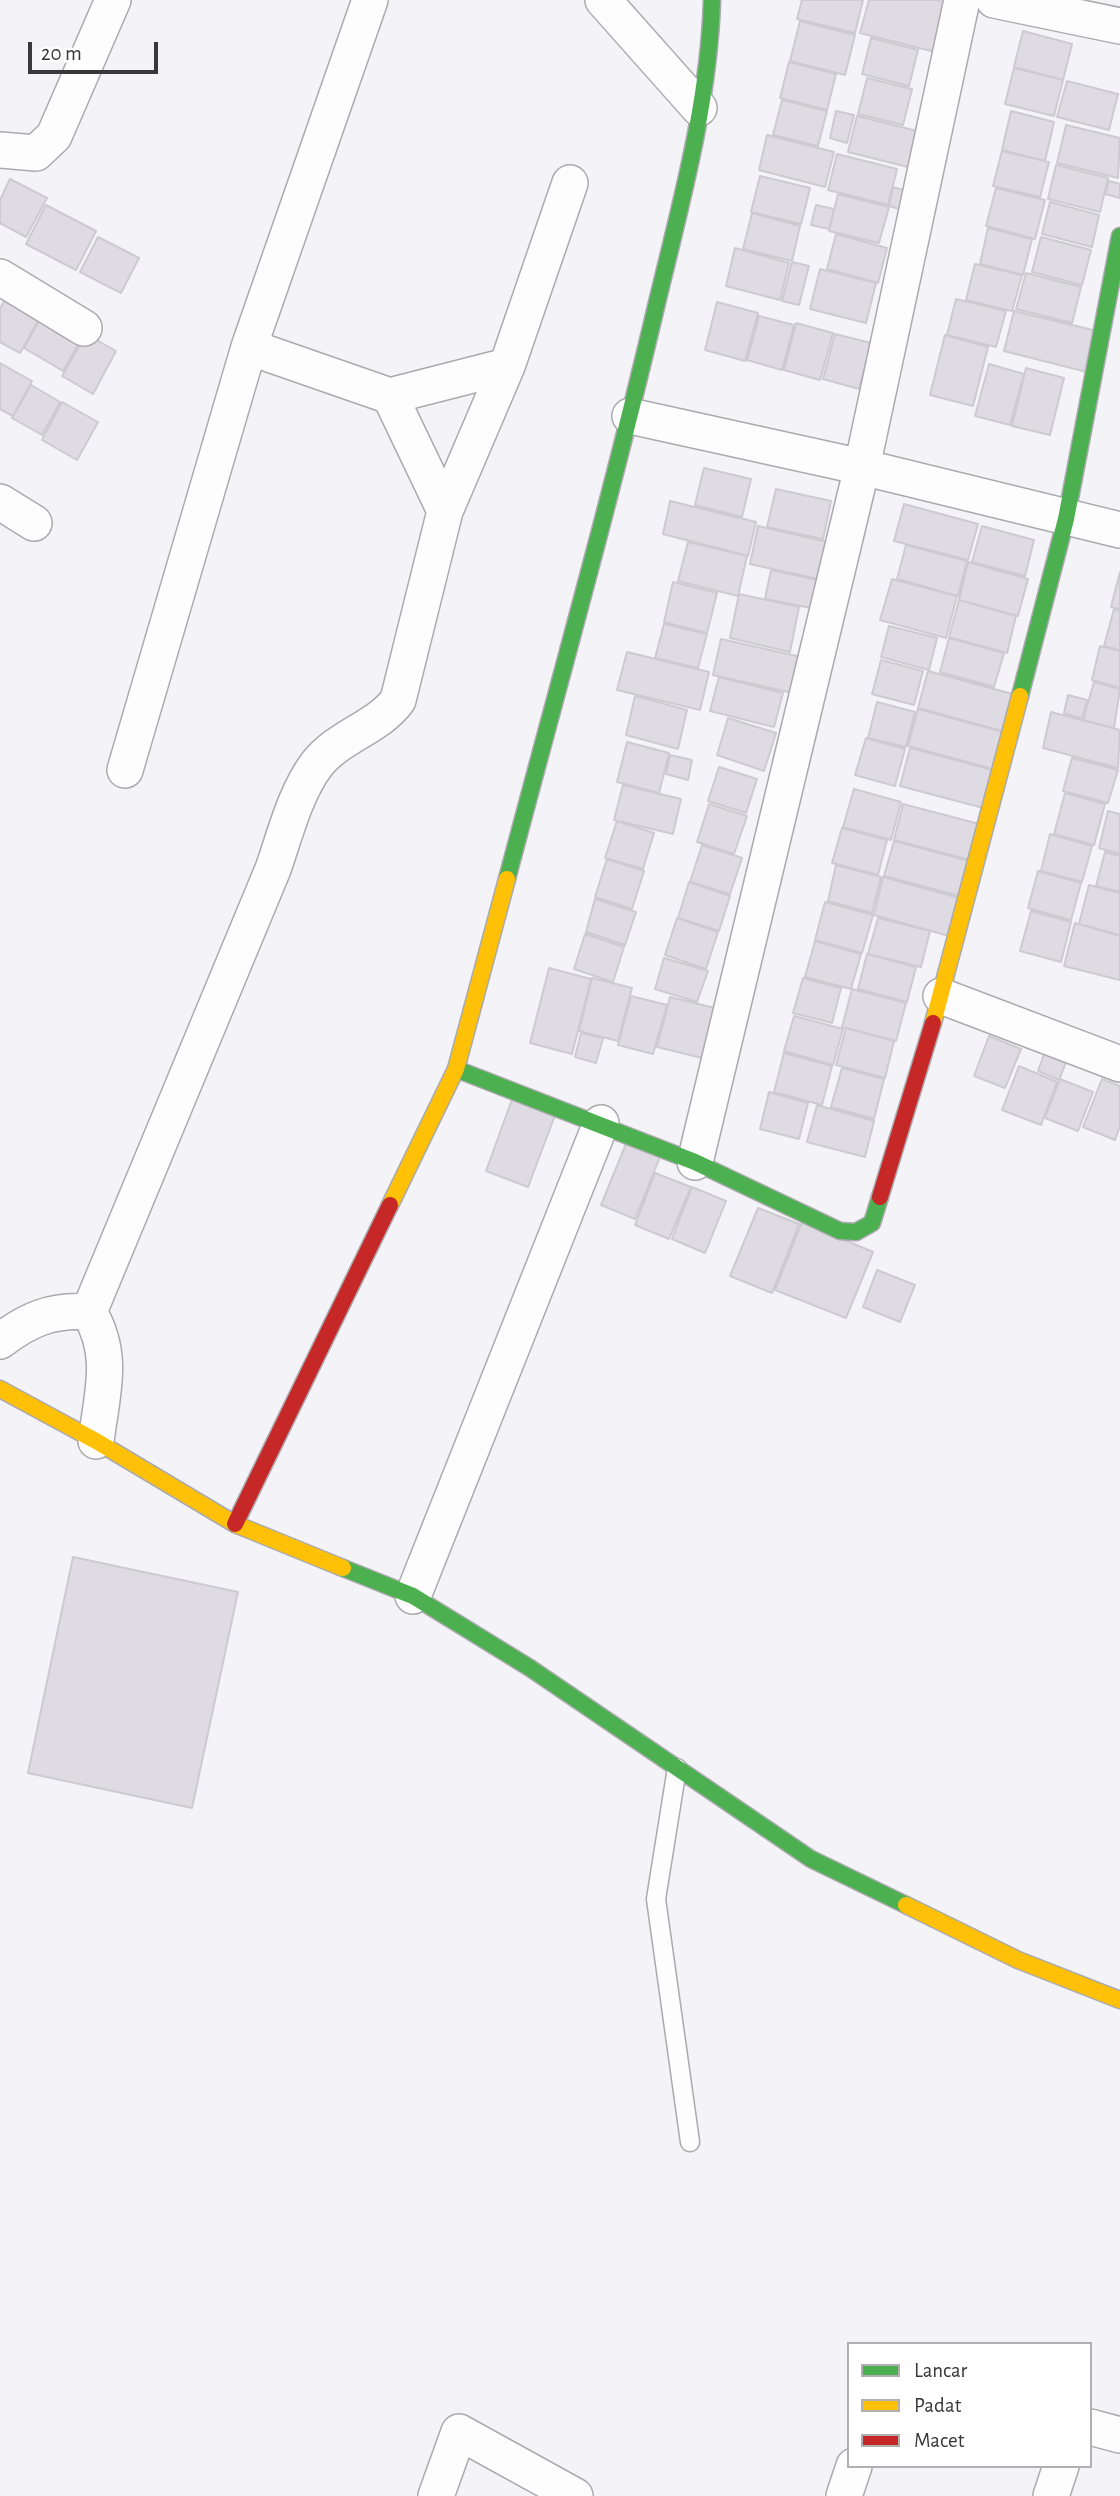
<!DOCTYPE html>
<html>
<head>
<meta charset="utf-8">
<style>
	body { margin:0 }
	#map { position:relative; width:1120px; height:2496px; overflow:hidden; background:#f3f3f8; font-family:"Alegreya Sans",sans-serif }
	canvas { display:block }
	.legend { position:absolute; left:847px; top:2342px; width:245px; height:126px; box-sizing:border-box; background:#fff; border:2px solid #b0afb1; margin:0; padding:9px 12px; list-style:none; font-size:21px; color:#39383c }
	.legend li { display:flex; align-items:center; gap:14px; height:35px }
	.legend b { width:35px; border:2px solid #b0afb1 }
	.scale { position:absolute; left:28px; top:42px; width:130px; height:32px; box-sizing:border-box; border:4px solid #39383c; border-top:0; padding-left:9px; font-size:21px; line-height:24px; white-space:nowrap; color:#39383c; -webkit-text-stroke:5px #fff; paint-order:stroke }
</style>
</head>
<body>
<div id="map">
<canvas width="1120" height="2496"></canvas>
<ul class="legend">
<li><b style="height:9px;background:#4caf50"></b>Lancar</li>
<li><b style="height:9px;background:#ffc107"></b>Padat</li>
<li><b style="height:9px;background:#c62828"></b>Macet</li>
</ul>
<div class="scale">20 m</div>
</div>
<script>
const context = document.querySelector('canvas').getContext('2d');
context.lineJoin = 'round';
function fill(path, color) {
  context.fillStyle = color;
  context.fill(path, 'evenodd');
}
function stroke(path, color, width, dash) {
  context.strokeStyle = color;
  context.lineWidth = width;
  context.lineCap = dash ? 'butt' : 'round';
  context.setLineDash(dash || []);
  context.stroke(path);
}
const building = new Path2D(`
	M802,0H863L855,33L797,19Z
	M869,0H936L955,5L943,54L860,33Z
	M800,21L855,35L845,75L790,61Z
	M1023,31L1072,44L1063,80L1014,67Z
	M871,38L918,50L909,86L862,74Z
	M789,62L836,74L827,110L780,98Z
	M1014,68L1063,80L1054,116L1005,104Z
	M867,78L912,89L903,125L858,114Z
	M1067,81L1118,94L1109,130L1057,117Z
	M782,100L827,111L818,146L773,135Z
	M836,111L854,115L847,143L830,138Z
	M1011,111L1054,122L1045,161L1002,150Z
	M857,116L929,134L920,170L848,152Z
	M1066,125L1120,138L1118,178L1057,163Z
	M767,135L834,152L825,187L759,170Z
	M1002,151L1049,162L1040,197L993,186Z
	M837,154L897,169L888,205L828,190Z
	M1056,165L1108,178L1100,212L1048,199Z
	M760,176L810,188L801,224L751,212Z
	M10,179L47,198L26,237L0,223V200Z
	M1109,181L1120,184V198L1105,194Z
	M893,187L915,193L910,212L889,206Z
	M996,188L1045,200L1035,239L986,226Z
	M838,194L889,207L879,243L829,231Z
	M1050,202L1099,215L1092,247L1042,234Z
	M46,205L96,231L76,270L26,244Z
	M816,205L834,209L829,229L811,225Z
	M752,213L800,226L792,261L743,249Z
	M988,228L1032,239L1023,275L980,264Z
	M836,234L887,248L878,283L827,269Z
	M98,237L139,258L121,293L80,272Z
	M1041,237L1091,250L1082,285L1032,272Z
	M735,248L789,263L780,300L726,286Z
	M792,262L809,266L799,305L782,301Z
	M975,264L1022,275L1012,311L966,300Z
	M820,269L876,283L866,323L810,309Z
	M1026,273L1081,287L1072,323L1016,309Z
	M10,290L44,310L20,353L0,342V309Z
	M956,299L1006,311L996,347L947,335Z
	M717,302L758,313L745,361L705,350Z
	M45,310L85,333L63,371L24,348Z
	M1014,311L1097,331L1087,372L1004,351Z
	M759,316L794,325L782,370L747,360Z
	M796,323L833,333L820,380L784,370Z
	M86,334L116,351L93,394L62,376Z
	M835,334L871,343L859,389L823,379Z
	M945,335L988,347L973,406L930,395Z
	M0,363L32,381L13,416L0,409Z
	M989,364L1024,374L1010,425L975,416Z
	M1026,368L1064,378L1050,435L1012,426Z
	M31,385L60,402L42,435L12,418Z
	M62,402L98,422L77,460L42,440Z
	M704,468L751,479L742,517L695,505Z
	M776,489L831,501L823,539L767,527Z
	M670,501L756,522L748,556L663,534Z
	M904,504L978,524L968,560L894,541Z
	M758,526L840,545L832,582L750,564Z
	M982,526L1034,540L1025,576L972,562Z
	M688,542L747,556L738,596L678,581Z
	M906,545L967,561L958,596L897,579Z
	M968,562L1028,579L1018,616L959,600Z
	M771,570L817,580L811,608L765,599Z
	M1120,572V609L1111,607Z
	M892,579L957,596L946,638L880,620Z
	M673,582L717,593L707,633L664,622Z
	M739,594L799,607L790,652L730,638Z
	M959,600L1016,616L1007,653L949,637Z
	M1114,609L1120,611V650L1104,646Z
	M664,624L707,634L698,668L655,658Z
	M889,626L937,638L929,670L881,657Z
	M949,638L1004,653L994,687L940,672Z
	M721,639L810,659L802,695L713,675Z
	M1100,646L1120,651V688L1092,680Z
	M627,652L709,672L700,710L617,690Z
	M881,660L923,671L914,705L872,694Z
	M928,671L1016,695L1006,732L918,708Z
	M719,677L783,693L774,727L710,711Z
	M1094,682L1120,689L1114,728L1083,720Z
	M1068,695L1087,700L1082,719L1064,713Z
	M635,696L687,710L678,749L626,735Z
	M877,702L915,712L906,747L868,738Z
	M918,709L1007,733L997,770L908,746Z
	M1051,712L1120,730L1118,768L1043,748Z
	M728,718L776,733L764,771L717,755Z
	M866,738L905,749L895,786L855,775Z
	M627,742L669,753L659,793L617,782Z
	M910,748L997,771L987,809L900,786Z
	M670,755L692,760L688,780L666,774Z
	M1072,758L1118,770L1108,803L1063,791Z
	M719,767L757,779L746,813L708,801Z
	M623,785L681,799L673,834L614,820Z
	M854,789L901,802L891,840L843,827Z
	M1065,793L1105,804L1094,845L1054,834Z
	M709,804L747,816L734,854L697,842Z
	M903,804L983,825L974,861L894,840Z
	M1108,811L1120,814V854L1099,848Z
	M617,821L654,833L643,869L605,858Z
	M842,828L887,840L878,875L832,863Z
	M1050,834L1092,846L1082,882L1041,871Z
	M894,841L969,861L960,896L884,876Z
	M702,845L742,858L730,894L690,882Z
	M1105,852L1120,856V892L1096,886Z
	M607,859L644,871L632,909L595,897Z
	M836,865L881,877L872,913L828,901Z
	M1038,871L1081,883L1071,920L1028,908Z
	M883,877L959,898L949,936L874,915Z
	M689,882L730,896L719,931L678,918Z
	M1089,885L1120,893V935L1079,924Z
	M595,899L636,912L625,945L586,932Z
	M825,902L873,915L862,953L815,940Z
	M1031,911L1071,922L1061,962L1020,951Z
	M677,918L718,932L706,969L665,955Z
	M878,918L930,931L921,967L868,954Z
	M1075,923L1120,936V980L1064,966Z
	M585,934L624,947L613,982L574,969Z
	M815,941L861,954L851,989L805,977Z
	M867,954L916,967L907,1002L858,989Z
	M664,958L708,971L697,1002L655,989Z
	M549,968L591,979L572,1054L530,1043Z
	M592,978L632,988L618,1041L579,1031Z
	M803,978L841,988L832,1023L793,1013Z
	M852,989L906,1003L896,1041L842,1027Z
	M631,996L667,1005L653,1054L618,1045Z
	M670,997L719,1009L706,1059L657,1047Z
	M794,1016L843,1029L833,1065L784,1051Z
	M846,1028L894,1041L885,1078L836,1065Z
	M581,1033L603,1038L596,1063L575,1057Z
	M989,1036L1021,1049L1005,1088L974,1076Z
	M1047,1046L1069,1055L1059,1080L1038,1071Z
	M784,1053L832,1066L822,1105L774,1092Z
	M1019,1066L1057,1082L1041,1125L1002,1110Z
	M842,1068L884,1079L874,1119L831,1107Z
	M1060,1079L1093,1092L1078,1131L1045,1118Z
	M1102,1079L1120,1086V1126L1115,1140L1083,1127Z
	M769,1092L808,1103L799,1139L760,1129Z
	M514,1094L557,1110L528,1187L486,1171Z
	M817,1105L874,1121L865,1157L807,1142Z
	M628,1139L662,1152L635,1219L601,1205Z
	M655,1173L691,1187L669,1239L635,1225Z
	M692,1187L726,1201L705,1253L672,1239Z
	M758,1208L799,1224L772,1293L730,1276Z
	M802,1222L873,1252L846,1318L775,1290Z
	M877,1270L915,1285L900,1322L863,1307Z
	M73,1557L238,1592L192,1808L28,1773Z`);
fill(building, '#dfdbe2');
stroke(building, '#cccbcf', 2);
const lane = new Path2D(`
	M677,1768L656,1899L690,2142`);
const street = new Path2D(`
	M603,0L699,108
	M994,0L1120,26
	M0,150L36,153L54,136L113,0
	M0,277L84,328
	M249,347L390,396
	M630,416L862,467L1120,530
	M0,502L34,523
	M445,511L390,396L507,366
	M125,770L249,347L370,0
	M941,996L1120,1064
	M695,1162L862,467L962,0
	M89,1312L273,869C285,835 295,793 317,764C339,736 379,727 398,700L445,511L507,366L570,183
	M0,1341C29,1319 53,1309 89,1312C115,1355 102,1393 96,1441
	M413,1596L601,1123
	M1090,2427L1120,2435
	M436,2496L459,2432L575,2496
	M844,2496L854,2466
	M1051,2496L1061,2466`);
const fast = new Path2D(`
	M1020,696L1066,519L1120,236
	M507,879C557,690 610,502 655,311C679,210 709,105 712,0
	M456,1069L695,1162L840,1231L856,1232L872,1223L880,1197
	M343,1568L413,1596L530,1668L811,1859L906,1905`);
const slow = new Path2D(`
	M933,1023L1020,696
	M390,1205L456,1069L507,879
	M0,1389L96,1441L235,1524L343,1568
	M906,1905L1018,1960L1120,2000`);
const jam = new Path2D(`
	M880,1197L933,1023
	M235,1524L390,1205`);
stroke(lane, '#abaaae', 21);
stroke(street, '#abaaae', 38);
stroke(fast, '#abaaae', 19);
stroke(slow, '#abaaae', 19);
stroke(jam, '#abaaae', 19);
stroke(lane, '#fdfdfe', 18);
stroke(street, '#fdfdfe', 35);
stroke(fast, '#4caf50', 16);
stroke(slow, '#ffc107', 16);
stroke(jam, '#c62828', 16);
</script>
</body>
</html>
